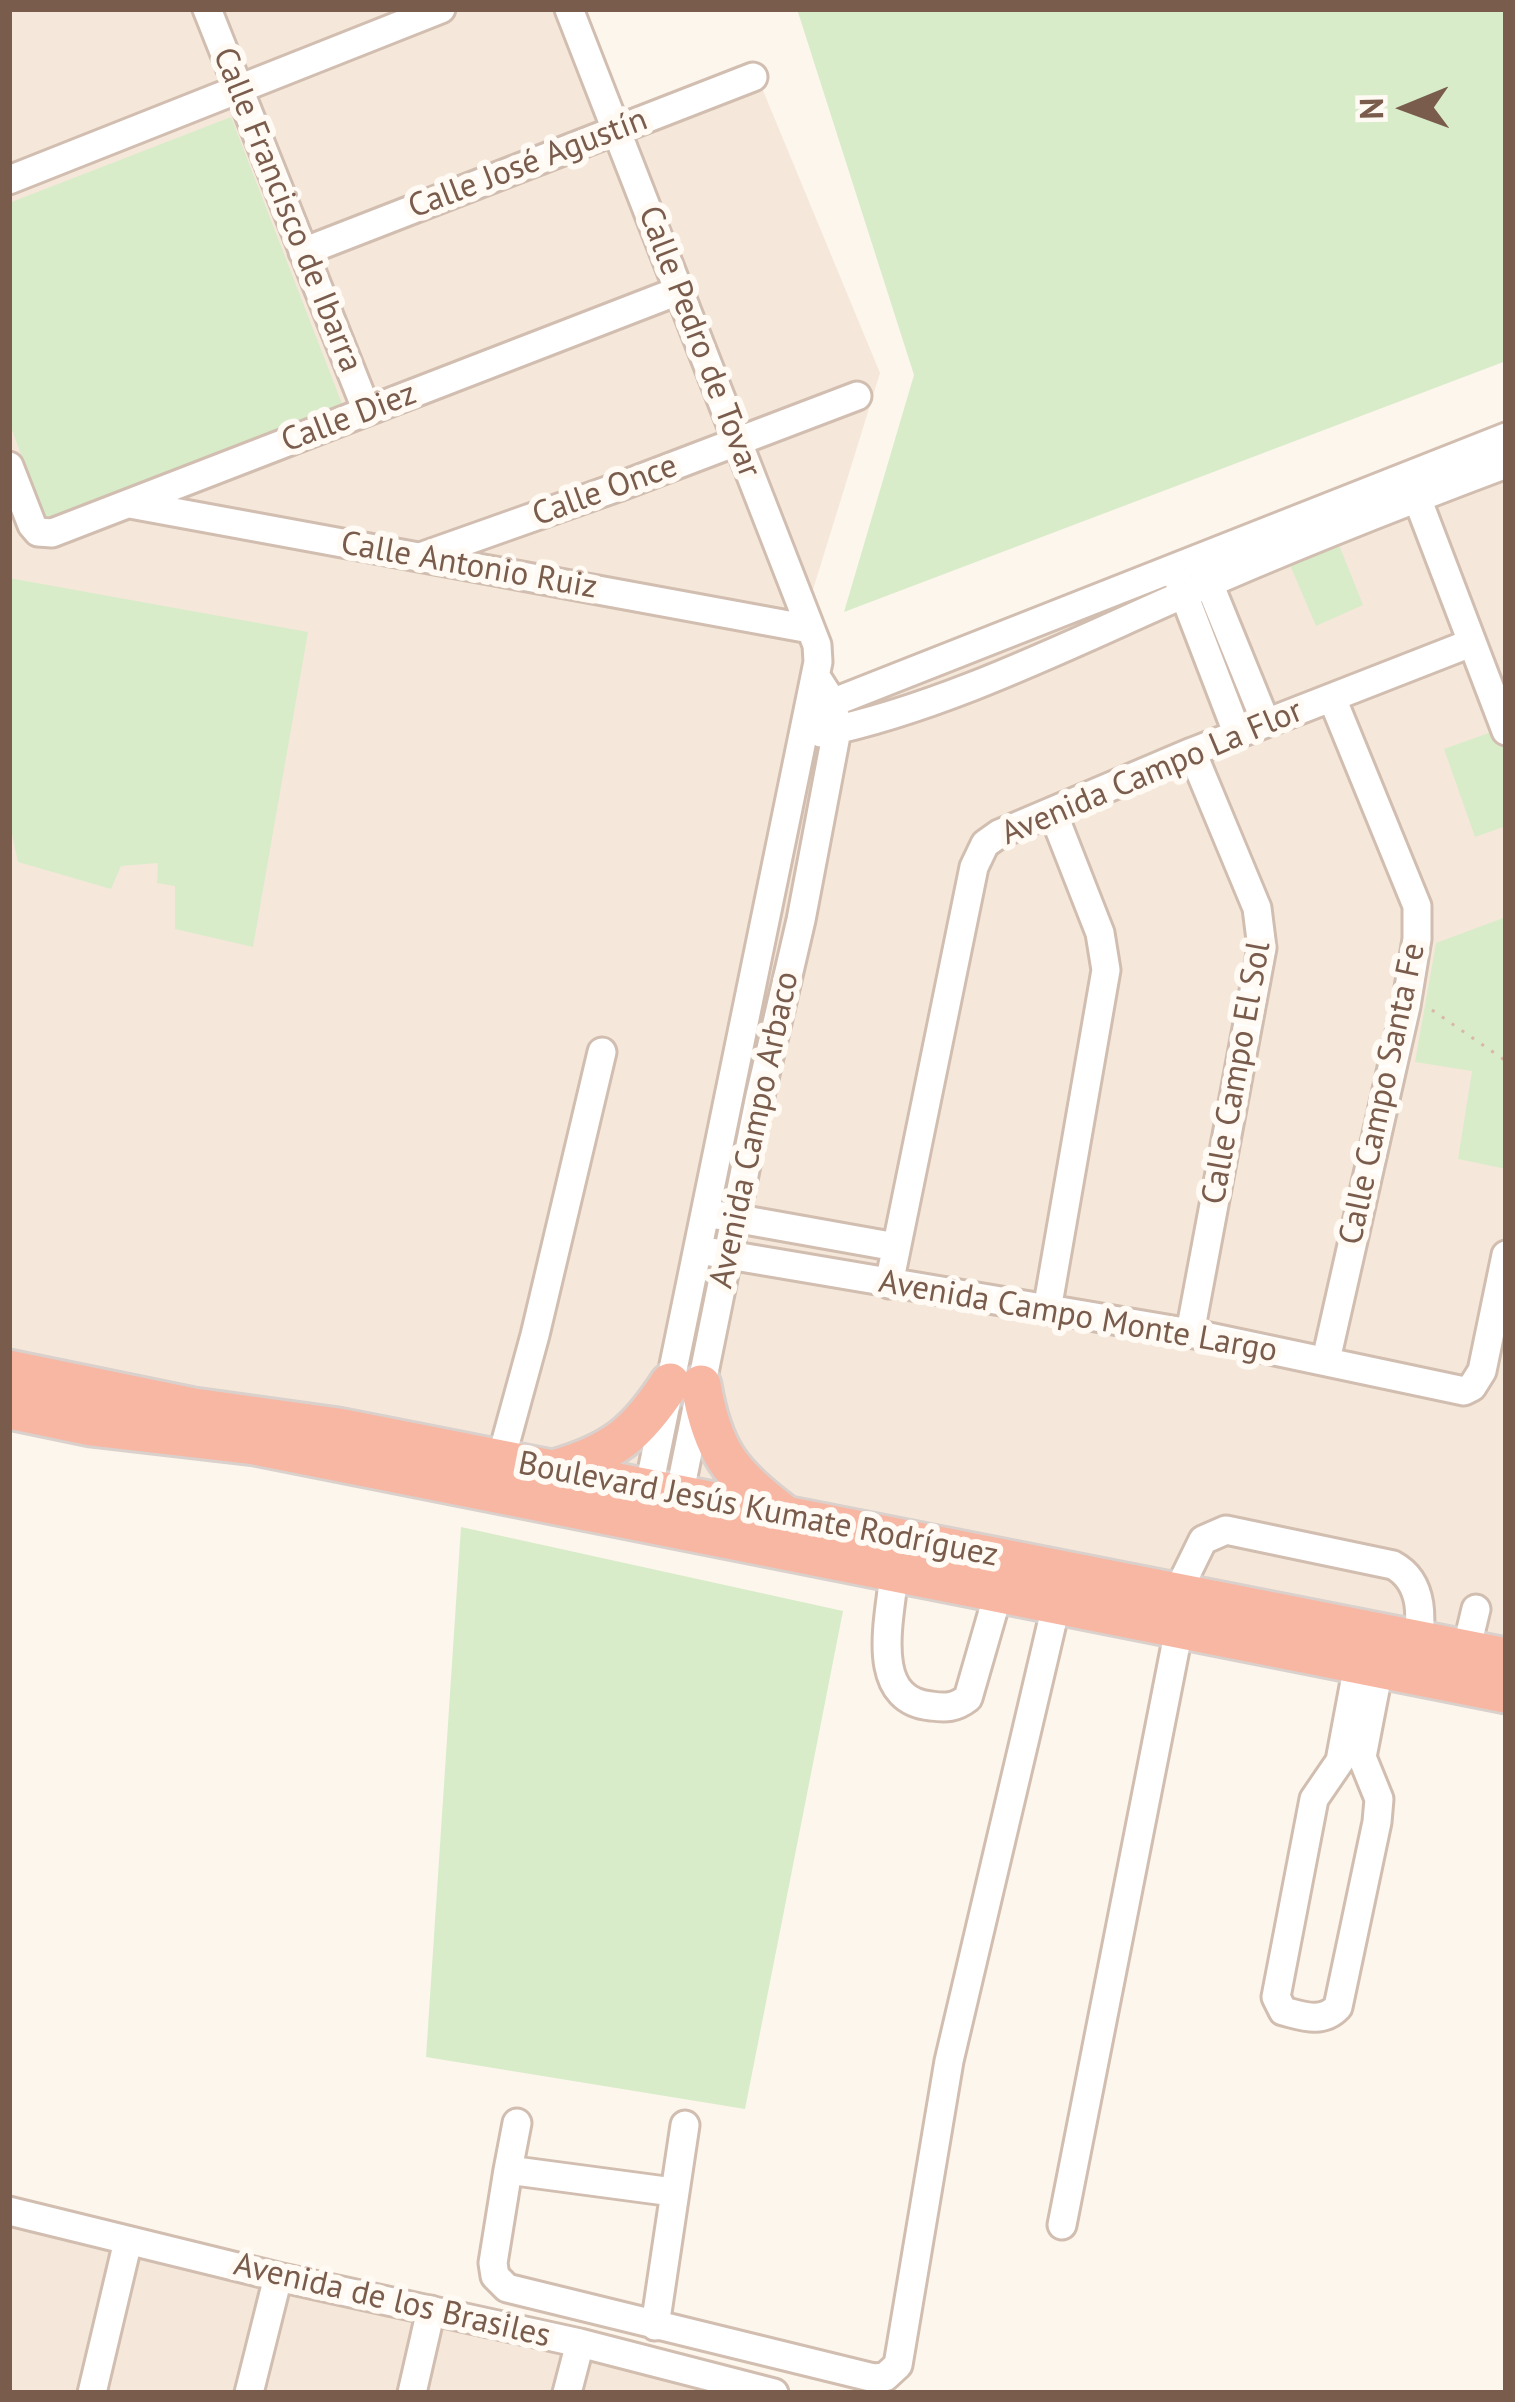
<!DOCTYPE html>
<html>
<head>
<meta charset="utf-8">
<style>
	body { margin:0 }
	#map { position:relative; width:1515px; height:2402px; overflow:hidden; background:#fdf6ec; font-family:"PT Sans",sans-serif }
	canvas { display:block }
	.frame { position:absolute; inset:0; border:12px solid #7a5c4d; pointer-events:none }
	.north { position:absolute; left:1347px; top:48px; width:120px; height:120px; -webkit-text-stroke:9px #fffaf3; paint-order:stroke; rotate:269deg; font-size:33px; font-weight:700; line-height:48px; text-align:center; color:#7a5c4d }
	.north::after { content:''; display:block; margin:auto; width:42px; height:54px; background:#7a5c4d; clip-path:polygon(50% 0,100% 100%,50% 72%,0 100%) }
</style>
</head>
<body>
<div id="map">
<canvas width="1515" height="2402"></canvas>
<div class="frame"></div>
<div class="north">N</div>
</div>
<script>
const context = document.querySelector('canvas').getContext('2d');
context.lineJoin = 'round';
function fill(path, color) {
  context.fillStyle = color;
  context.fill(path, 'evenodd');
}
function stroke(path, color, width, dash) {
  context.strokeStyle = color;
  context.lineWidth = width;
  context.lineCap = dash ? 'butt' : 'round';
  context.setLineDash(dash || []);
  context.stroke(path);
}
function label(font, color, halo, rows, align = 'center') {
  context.font = font + ' "PT Sans",sans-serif';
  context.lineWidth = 12;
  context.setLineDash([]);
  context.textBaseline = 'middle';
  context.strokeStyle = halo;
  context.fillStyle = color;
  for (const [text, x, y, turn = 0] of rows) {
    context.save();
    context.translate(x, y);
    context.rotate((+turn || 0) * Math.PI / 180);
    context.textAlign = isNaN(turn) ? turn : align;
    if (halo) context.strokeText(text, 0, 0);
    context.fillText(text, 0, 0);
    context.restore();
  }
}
fill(new Path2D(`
	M9,9H573L622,143L762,88L880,373L803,622L836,709L1506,445V1681L9,1402Z
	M9,2213L737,2393H9Z`), '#f5e8da');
fill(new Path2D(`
	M797,9H1506V361L844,612L914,375Z
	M231,117L344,409L47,525L9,422V203Z
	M1339,545L1363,605L1316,626L1290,565Z
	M9,578L308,632L253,947L175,929V886L157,883L158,863L121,866L111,889L18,862L9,821Z
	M1497,730L1506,756V826L1475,837L1444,749Z
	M1506,917V1169L1458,1159L1472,1071L1415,1062L1436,943Z
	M461,1527L843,1611L745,2109L426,2057Z`), '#d8ecc9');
const minor = new Path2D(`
	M207,9L367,411
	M569,9L817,645L818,662L645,1506
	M9,180L441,9
	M303,252L753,77
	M9,466L32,525L38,532L52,533L678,291
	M1417,498L1506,731
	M130,504L810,629
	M423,556L618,487L857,396
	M1202,566L1266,723
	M1178,579L1238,735
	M819,708L1506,437
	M821,733C943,708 1068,645 1182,595C1288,548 1397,505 1506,464
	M717,1215L896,1247
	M699,1250L1190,1333L1464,1391L1472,1387L1482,1371L1506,1255
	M889,1284L974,867L985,844L999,834L1192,752L1471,643
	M1047,1310L1106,970L1100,933L1053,813
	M1190,1333L1262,948L1257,908L1192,752
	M1326,1360L1406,1006L1417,939V906L1332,698
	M501,1459L535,1335L602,1052
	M676,1511L760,1096L801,920L837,730L833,703L817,678
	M894,1574C890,1618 868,1700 931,1706C946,1708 955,1708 968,1698L998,1594
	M1177,1593L1203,1540L1226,1530L1393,1565C1426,1583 1421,1622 1417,1654
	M1463,1663L1476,1609
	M1358,1665L1340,1761L1314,1799L1276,1997L1283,2011C1303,2016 1322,2024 1338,2007L1377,1822L1379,1799L1362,1757L1379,1669
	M508,2170L517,2123
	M673,2192L508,2170L493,2263L495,2276L507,2288L874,2378L885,2377L898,2365L949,2061L1056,1606
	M9,2211L278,2277L580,2343L774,2393
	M1062,2225L1179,1629
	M655,2326L685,2125
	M92,2393L128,2241
	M249,2393L278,2277
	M412,2393L431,2310
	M567,2393L580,2343`);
const highway = new Path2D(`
	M9,1370L194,1408L338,1428L1506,1658
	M701,1385C712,1450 730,1474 782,1513
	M9,1409L91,1426L255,1445L1506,1693
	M554,1470C613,1453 637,1434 670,1383`);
stroke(minor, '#d1beb0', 33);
stroke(highway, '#dad1cd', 45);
stroke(new Path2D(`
	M1432,1010L1506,1061`), '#d9b8a5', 3, [3, 9]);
stroke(minor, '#fff', 27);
stroke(highway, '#f7b7a3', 39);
label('33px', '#7a5c4d', '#fffaf3', [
	["Calle José Agustín",528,164,-21],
	["Calle Francisco de Ibarra",287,210,68],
	["Calle Pedro de Tovar",699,342,69],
	["Calle Diez",349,418,-21],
	["Calle Once",605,491,-20],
	["Calle Antonio Ruiz",469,566,10],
	["Avenida Campo La Flor",1152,773,-23],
	["Calle Campo El Sol",1237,1073,-80],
	["Calle Campo Santa Fe",1383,1094,-78],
	["Avenida Campo Arbaco",755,1130,-78],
	["Avenida Campo Monte Largo",1078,1317,10],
	["Boulevard Jesús Kumate Rodríguez",758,1510,11],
	["Avenida de los Brasiles",392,2301,13]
]);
</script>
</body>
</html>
